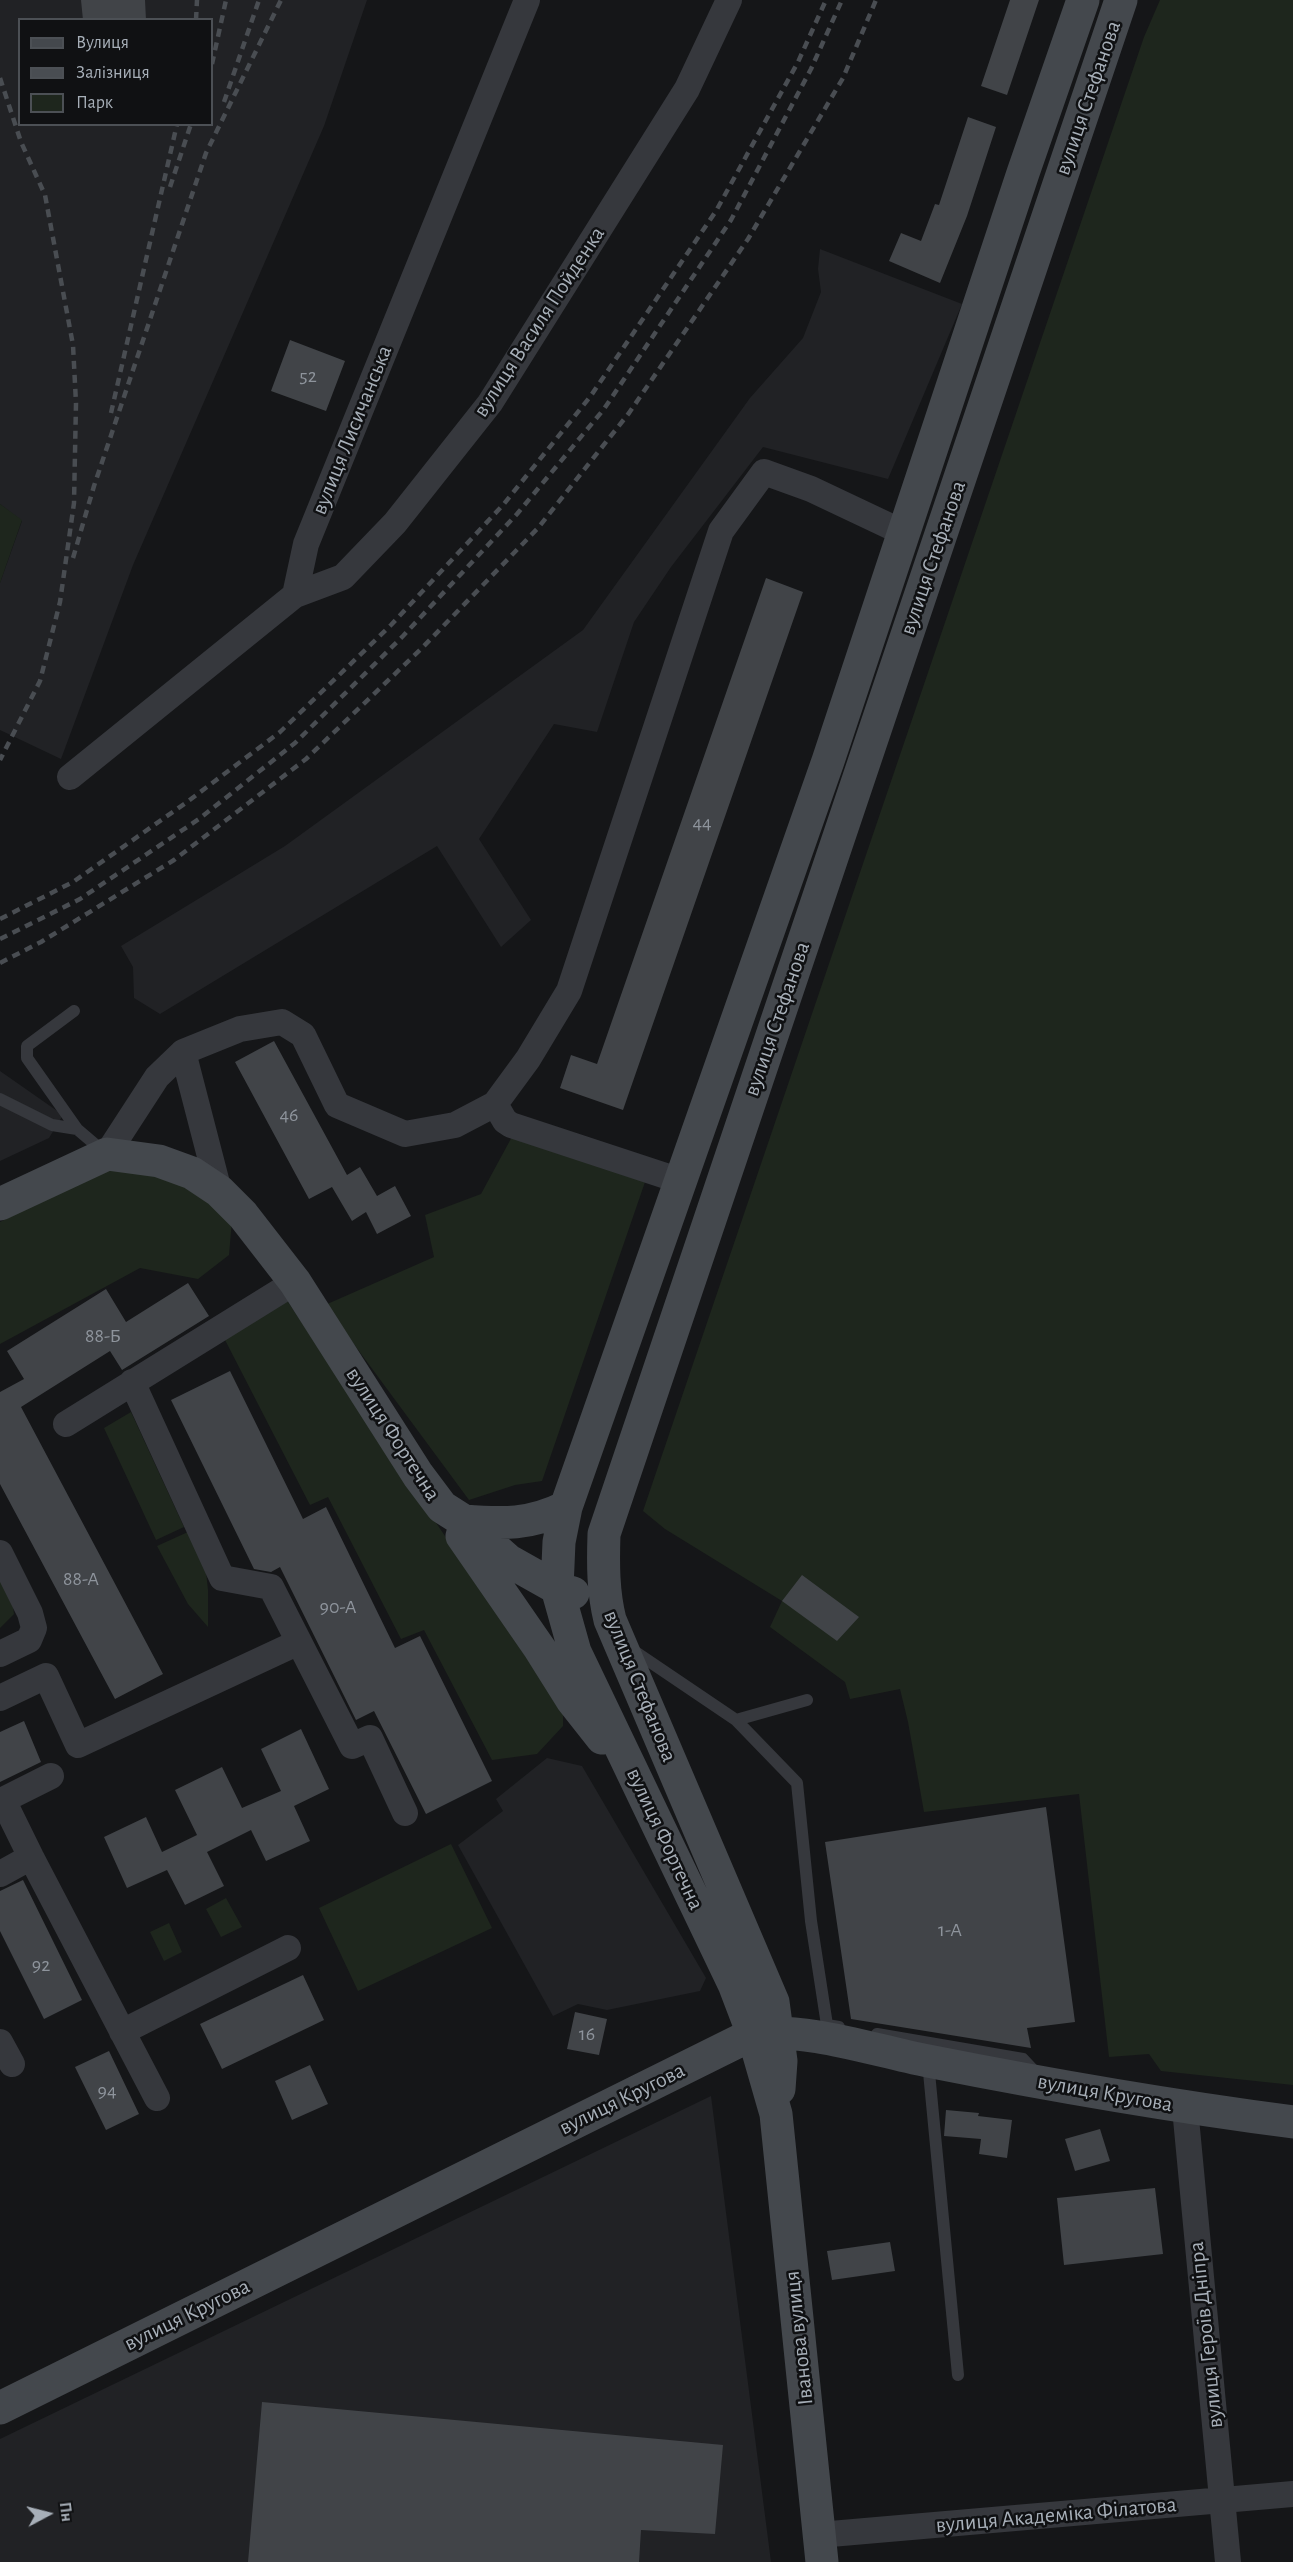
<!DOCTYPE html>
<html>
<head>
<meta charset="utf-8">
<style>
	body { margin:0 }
	#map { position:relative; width:1293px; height:2562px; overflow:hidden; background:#151618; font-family:"Alegreya Sans",sans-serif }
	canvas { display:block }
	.legend { position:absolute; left:18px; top:18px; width:195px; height:108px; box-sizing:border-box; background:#101113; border:2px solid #4c5055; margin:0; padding:8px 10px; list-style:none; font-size:18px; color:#a7afb8 }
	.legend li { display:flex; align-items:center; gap:12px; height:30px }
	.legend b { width:30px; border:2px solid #4c5055 }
	.north { position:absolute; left:18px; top:2484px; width:60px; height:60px; -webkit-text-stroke:4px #101113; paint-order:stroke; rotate:83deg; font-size:16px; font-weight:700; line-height:24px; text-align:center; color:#a7afb8 }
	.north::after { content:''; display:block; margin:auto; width:21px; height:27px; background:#a7afb8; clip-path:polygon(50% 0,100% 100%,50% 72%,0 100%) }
</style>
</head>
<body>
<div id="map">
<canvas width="1293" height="2562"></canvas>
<ul class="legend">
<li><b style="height:8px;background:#44484d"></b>Вулиця</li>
<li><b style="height:8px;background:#494d52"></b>Залізниця</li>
<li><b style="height:16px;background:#1e261d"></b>Парк</li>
</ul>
<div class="north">Пн</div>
</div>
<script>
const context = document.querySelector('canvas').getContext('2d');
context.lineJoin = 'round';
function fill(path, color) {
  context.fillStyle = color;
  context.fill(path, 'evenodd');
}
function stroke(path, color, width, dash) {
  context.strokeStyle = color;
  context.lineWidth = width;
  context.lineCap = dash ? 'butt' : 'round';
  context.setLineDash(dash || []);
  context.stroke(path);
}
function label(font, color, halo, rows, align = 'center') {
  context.font = font + ' "Alegreya Sans",sans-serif';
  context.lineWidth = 5;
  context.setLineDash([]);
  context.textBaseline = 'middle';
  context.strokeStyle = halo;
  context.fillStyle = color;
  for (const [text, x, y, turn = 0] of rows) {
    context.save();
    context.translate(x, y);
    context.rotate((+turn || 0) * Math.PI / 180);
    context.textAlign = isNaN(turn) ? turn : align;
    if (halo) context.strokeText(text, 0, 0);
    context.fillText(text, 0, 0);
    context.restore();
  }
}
fill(new Path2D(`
	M0,0H367L324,126L133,565L61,759L0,730V583L22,521L0,504ZM20,20H212V124H20Z
	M820,249L962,304L888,479L763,447L671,567L634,622L597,732L554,724L479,839L531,920L501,947L437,846L160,1014L134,998L133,967L121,946L285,846L583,630L750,398L803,338L821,292L818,269Z
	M0,1071L63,1115L49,1138L0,1161Z
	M547,1758L582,1766L706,1978L700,1991L607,2010L578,2004L553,2016L458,1845L503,1811L496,1799Z
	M711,2096L771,2562H0V2439Z`), '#212225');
fill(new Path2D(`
	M1160,0H1293V2085L1161,2071L1149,2054L1109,2057L1079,1794L924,1812L908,1722L900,1689L850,1699L845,1682L770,1627L782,1601L665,1529L643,1511L1144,37Z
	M0,504L22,520L0,583Z
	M514,1133L645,1182L542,1481L515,1485L469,1500L325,1305L434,1257L425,1215L481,1194Z
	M114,1165L185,1179L232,1220L229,1255L198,1279L140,1268L0,1344V1222Z
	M286,1299L563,1712V1726L537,1754L492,1760L424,1630L401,1639L328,1497L310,1505L224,1338Z
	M131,1412L184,1527L156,1540L104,1428Z
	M199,1527L202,1535L208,1590V1627L188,1604L157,1546Z
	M0,1559L9,1579L14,1614L0,1628Z
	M451,1844L492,1928L358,1991L319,1908Z
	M226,1898L242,1927L221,1937L206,1909Z
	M169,1923L182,1952L164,1961L150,1932Z`), '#1e261d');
fill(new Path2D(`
	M81,0H145L146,20H83Z
	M1010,0H1039L1007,95L981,86Z
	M968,117L996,127L967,216L940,283L889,261L901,233L921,241L935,204L939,205Z
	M290,340L345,361L326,411L271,391Z
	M766,578L803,592L623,1110L560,1088L571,1055L597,1064Z
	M274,1041L347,1175L360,1167L377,1196L395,1186L411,1216L377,1234L366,1212L352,1221L332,1187L309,1199L235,1062Z
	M188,1283L209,1316L122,1370L110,1351L21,1407L163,1674L115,1699L0,1484V1392L24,1379L7,1351L106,1289L126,1322Z
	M230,1371L303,1519L326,1507L395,1648L420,1636L492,1781L426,1814L374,1711L356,1720L280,1567L271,1572L254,1569L171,1400Z
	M802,1575L859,1617L837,1641L782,1601Z
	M24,1721L41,1762L0,1782V1732Z
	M301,1729L329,1789L294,1806L310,1841L266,1861L251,1830L207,1852L224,1886L185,1905L167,1870L127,1888L104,1837L146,1817L162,1852L197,1835L175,1790L222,1767L242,1808L281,1791L261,1749Z
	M1046,1807L1075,2022L1027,2028L1031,2048L851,2019L825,1842Z
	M23,1880L82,2000L44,2019L0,1931V1891Z
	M303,1975L324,2020L222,2069L200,2024Z
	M575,2012L607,2019L599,2055L567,2049Z
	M109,2051L139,2114L106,2130L75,2067Z
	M310,2065L328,2104L292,2120L275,2081Z
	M946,2110L979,2113L978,2116L1012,2120L1007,2158L979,2154L981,2139L944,2136Z
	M1100,2129L1110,2161L1075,2171L1065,2139Z
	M1155,2188L1163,2254L1064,2265L1057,2198Z
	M890,2242L895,2271L832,2280L827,2251Z
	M262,2402L723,2445L715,2534L641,2530L639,2562H248Z`), '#414448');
stroke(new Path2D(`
	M74,1011L27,1046V1058L77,1129
	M0,1099L52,1125L77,1129L104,1152
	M631,1649L736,1720L807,1700
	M736,1720L797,1783L811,1921L827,2025L839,2027
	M877,2034L1023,2059L1037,2074
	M928,2062L958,2375`), '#36383d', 12);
stroke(new Path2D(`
	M295,595L343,577L395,523L490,403L687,89L729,0
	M70,777L295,595L306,544L527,0
	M183,1052L219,1191
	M495,1104L505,1121L511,1125L681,1181
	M107,1154L157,1077L183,1052L240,1029L282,1022L303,1035L337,1105L405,1134L455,1125L495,1104L528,1059L569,991L721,531L764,472L811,489L904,533
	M132,1382L222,1578L271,1587L299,1642
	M66,1424L295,1282
	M0,1553L30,1613L34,1628L29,1640L0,1654
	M0,1698L46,1676L78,1745L299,1642L352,1746L370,1738L405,1813
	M51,1776L3,1800L31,1857L157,2098
	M0,1874L31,1857
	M122,2032L288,1948
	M0,2042L12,2064
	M1185,2108L1228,2562
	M819,2535L1293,2494`), '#36383d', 26);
stroke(new Path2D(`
	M0,1204L107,1154L159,1161L192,1173L219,1191L243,1215L295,1282L418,1475L442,1507L464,1521L509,1561L557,1588L573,1593
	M464,1521C503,1524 530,1525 566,1507
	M462,1536L540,1649L572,1700L602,1738
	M779,2089L781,2061L773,2002L610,1620C603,1592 603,1564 604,1534L1121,0
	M0,2408L753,2034C812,2028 871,2050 928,2061C1049,2085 1171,2106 1293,2122
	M822,2562L776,2114L753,2034L734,1984L575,1652L557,1588L559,1542L566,1507L828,761L1023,173L1083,0`), '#44484d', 33);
stroke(new Path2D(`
	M196,20L197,0
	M212,64L226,0
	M0,78L21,142L45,195L73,345L76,403L74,503L60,602L40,681L0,760
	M224,102L259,0
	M170,187L191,124
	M111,413L177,124
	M73,558L94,486L206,153L281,0
	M0,919L73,882L187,802L280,732L391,625L503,505L590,397L716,211L798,62L826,0
	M0,939L80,899L199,819L295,743L403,636L517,514L604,409L731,220L811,69L842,0
	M0,963L41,942L174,860L306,759L422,648L538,528L629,413L748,239L843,78L876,0`), '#494d52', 4.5, [8, 6]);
label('20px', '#8e949c', null, [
	["52",308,376],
	["44",702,823],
	["46",289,1115],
	["88-Б",103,1336],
	["88-А",81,1579],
	["90-А",338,1607],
	["1-А",950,1930],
	["92",41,1965],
	["16",587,2034],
	["94",107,2091]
]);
label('22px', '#a7afb8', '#101113', [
	["вулиця Стефанова",1088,98,-71],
	["вулиця Василя Пойденка",539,322,-57],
	["вулиця Лисичанська",352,430,-68],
	["вулиця Стефанова",933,558,-71],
	["вулиця Стефанова",777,1019,-71],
	["вулиця Фортечна",393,1434,57],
	["вулиця Стефанова",640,1686,68],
	["вулиця Фортечна",665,1839,65],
	["вулиця Кругова",1105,2093,10],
	["вулиця Кругова",622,2099,-26],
	["вулиця Кругова",187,2315,-26],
	["вулиця Героїв Дніпра",1206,2335,-96],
	["Іванова вулиця",799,2338,-96],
	["вулиця Академіка Філатова",1056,2515,-5]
]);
</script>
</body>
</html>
